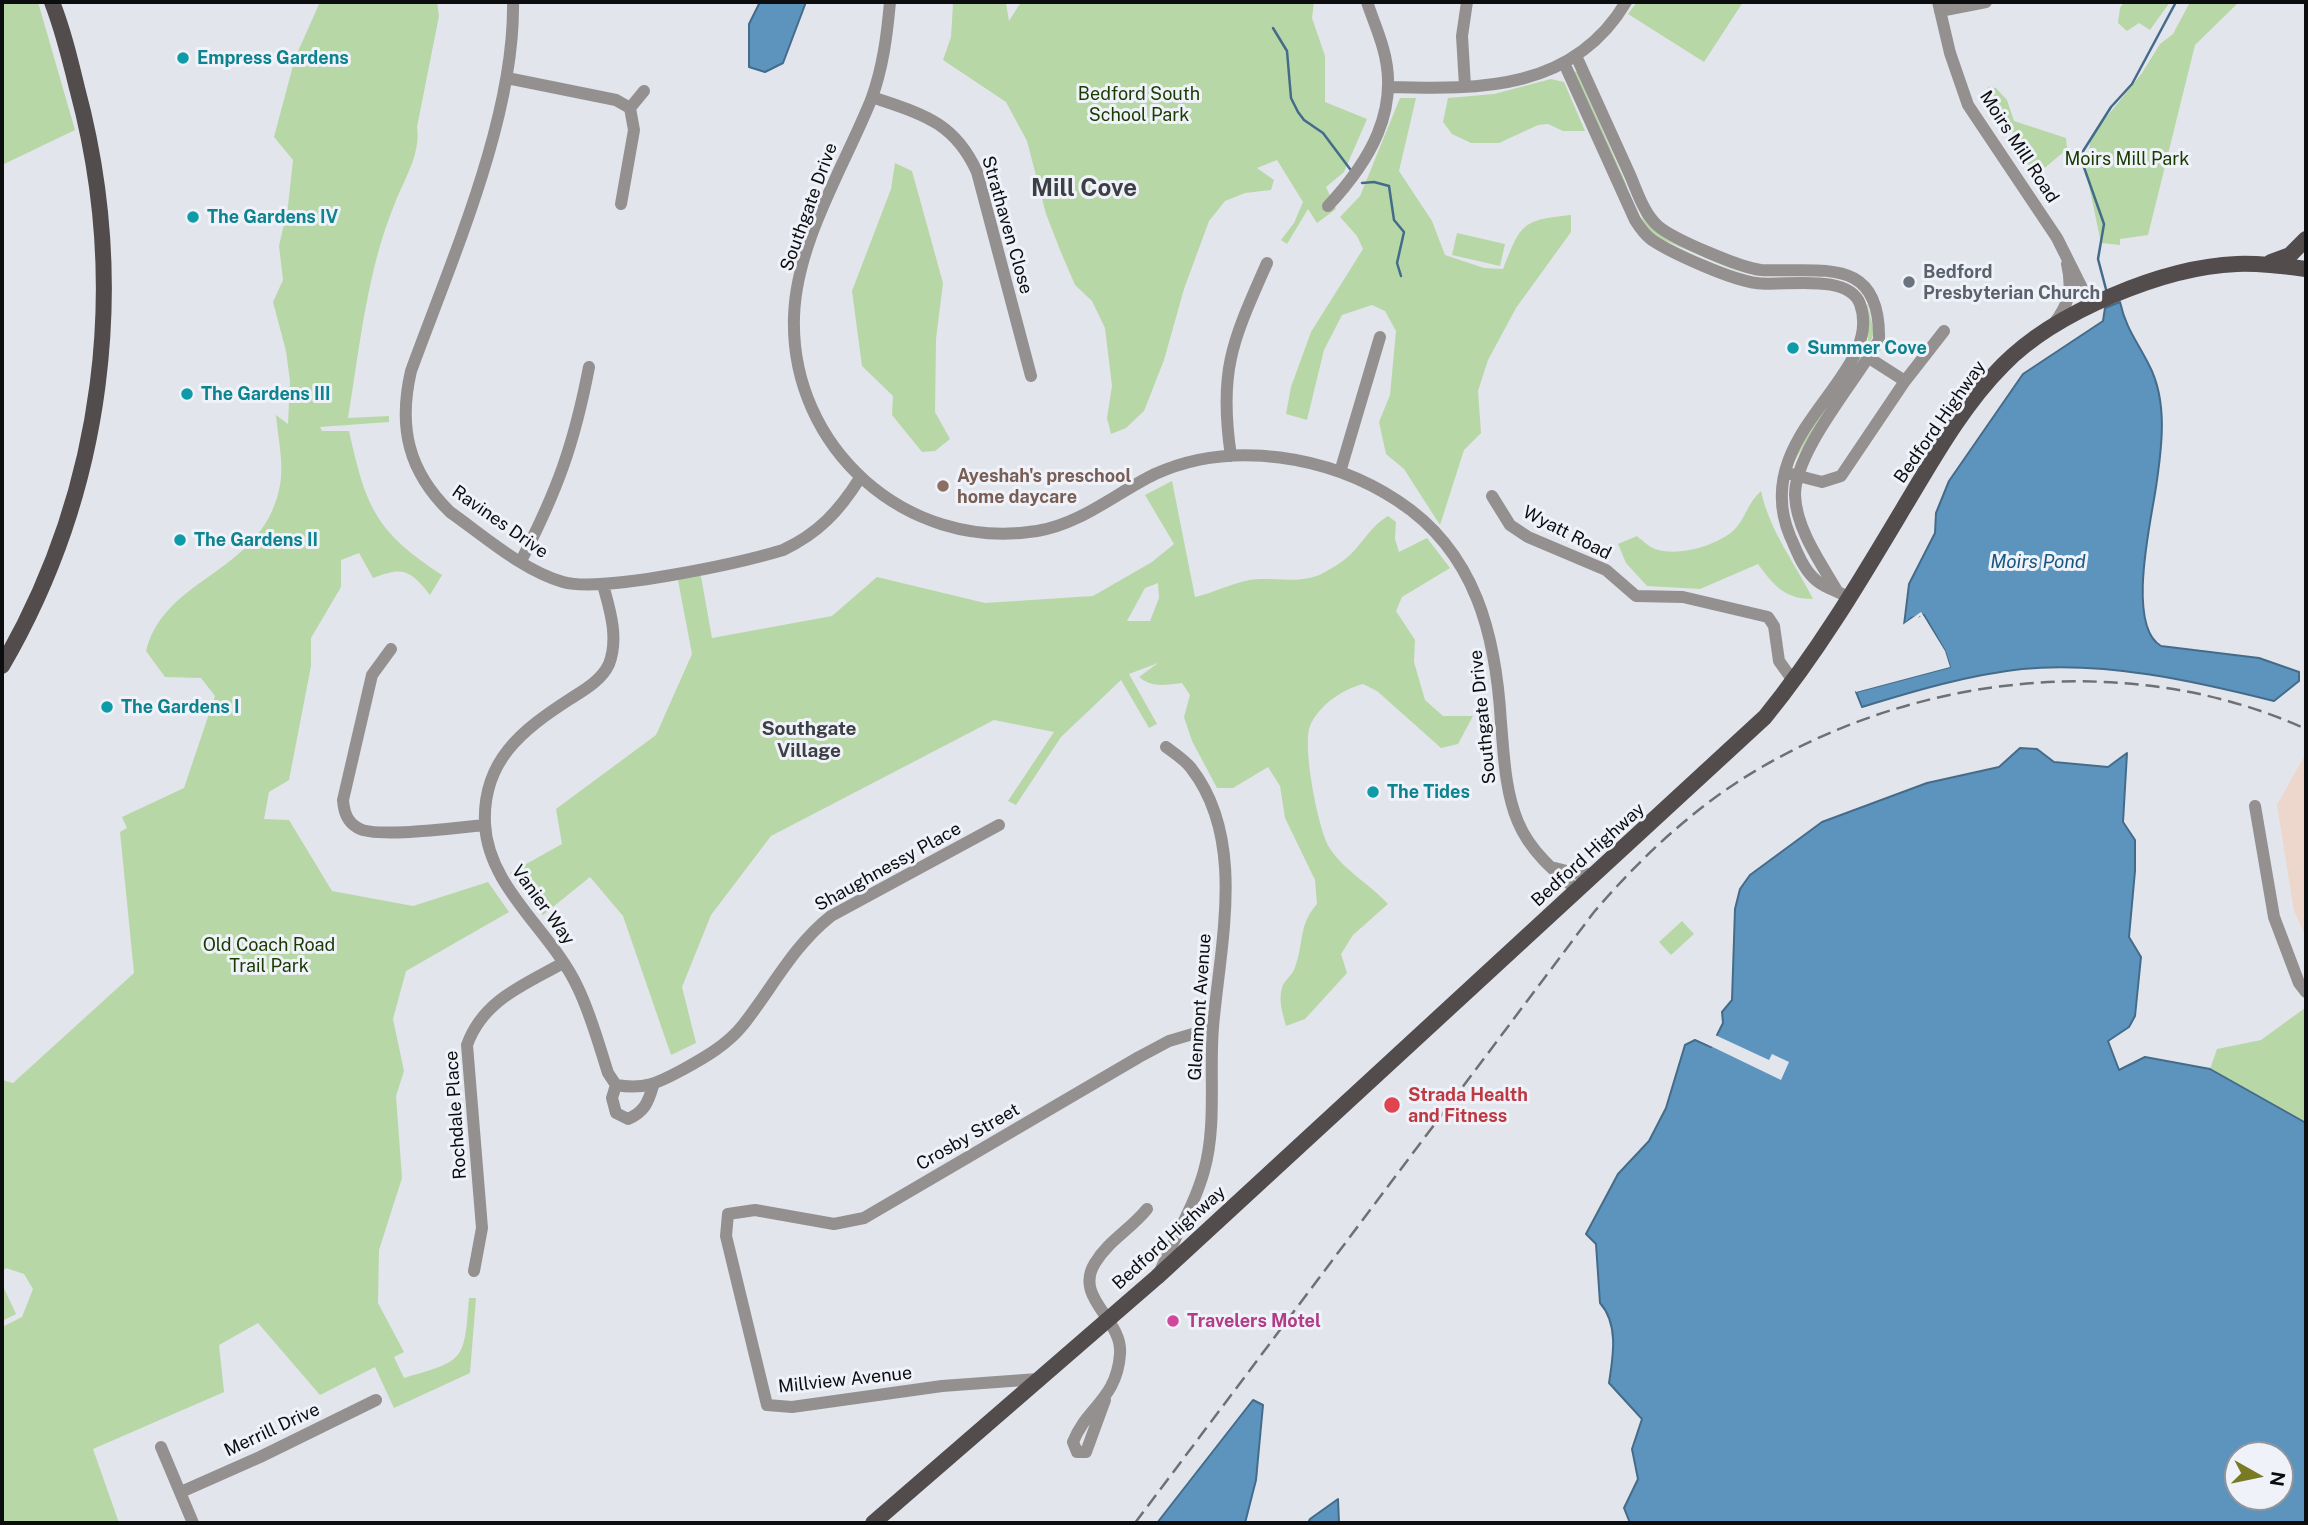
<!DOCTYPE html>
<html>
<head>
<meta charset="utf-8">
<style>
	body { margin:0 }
	#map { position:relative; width:2308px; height:1525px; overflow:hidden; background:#e2e5ec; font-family:"Public Sans",sans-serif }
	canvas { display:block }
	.frame { position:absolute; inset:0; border:4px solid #0c0d0f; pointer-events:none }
	.north { position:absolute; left:2224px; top:1441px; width:70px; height:70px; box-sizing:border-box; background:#eff2f9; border:2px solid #94969b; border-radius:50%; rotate:99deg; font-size:19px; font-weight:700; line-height:28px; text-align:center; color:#0c0d0f }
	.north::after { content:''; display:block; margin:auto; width:24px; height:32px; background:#787b23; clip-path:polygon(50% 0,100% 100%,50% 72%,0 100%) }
</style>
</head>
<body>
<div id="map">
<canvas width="2308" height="1525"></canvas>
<div class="frame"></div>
<div class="north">N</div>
</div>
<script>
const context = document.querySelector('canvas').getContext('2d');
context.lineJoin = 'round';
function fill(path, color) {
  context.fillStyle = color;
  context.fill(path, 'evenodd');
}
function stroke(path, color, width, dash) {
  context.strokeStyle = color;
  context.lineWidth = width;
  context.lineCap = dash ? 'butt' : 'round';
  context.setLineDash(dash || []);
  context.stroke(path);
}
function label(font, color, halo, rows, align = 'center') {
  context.font = font + ' "Public Sans",sans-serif';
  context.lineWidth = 6;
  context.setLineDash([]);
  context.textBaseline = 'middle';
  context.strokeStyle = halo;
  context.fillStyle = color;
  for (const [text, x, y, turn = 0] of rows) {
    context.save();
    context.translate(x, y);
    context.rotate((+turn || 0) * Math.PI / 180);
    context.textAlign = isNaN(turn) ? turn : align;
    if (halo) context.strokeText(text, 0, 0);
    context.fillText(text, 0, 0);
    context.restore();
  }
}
fill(new Path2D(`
	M2305,755L2306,756V937L2294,911L2277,805Z`), '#edd6cb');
fill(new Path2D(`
	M2,2H38L75,130L2,165Z
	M320,2H437L439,16L417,127C421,153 405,178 395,203C367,270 360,346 348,418L389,416V422L320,427L322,431H349C366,507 375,531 442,575L430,595C410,570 404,566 373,578L359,553L341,560V587L311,638V666L289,780L269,792L264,819L289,820L332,891L413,906L488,882L509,912L406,971L393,1019L404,1071L396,1096L402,1178L379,1250L378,1303L404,1352L394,1357L404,1378C465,1360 464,1362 469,1298H476L470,1373L394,1408L375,1367L320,1395L258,1323L219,1345L224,1392L93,1449L119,1523H2V1327L22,1317L33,1289L24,1274L6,1268L2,1272V1080L13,1083L134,973L120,832L127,828L122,817L184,788L215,696L201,678L165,677L146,651C165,576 260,574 279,490C285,468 278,438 276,415L288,424L290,381L286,351L273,302L283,280L279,246L288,206L293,160L274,137L295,58Z
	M960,2L1006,3L1009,21L1021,2H1314L1312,18L1325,56V102L1367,119L1344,172L1326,187L1336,209L1317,223L1308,209L1287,244L1281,240L1294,223L1303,202L1277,160L1257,168L1274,180L1271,190L1245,193L1225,201L1209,221L1184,289L1164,360L1144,411L1126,428L1111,434L1107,418L1112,386L1105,328L1092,301L1075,285L1060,250L1046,214L1027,141L1006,102L943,60L951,37L953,4Z
	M1637,2H1743L1704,62L1628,14Z
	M2124,2H2170L2150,30L2139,23L2127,31L2118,23L2120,8Z
	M2190,2H2239L2195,45L2148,235L2120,239V245L2101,243L2086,171L2090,142L2100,125L2142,73L2160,44L2173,34Z
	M1573,71L1577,72L1628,188L1623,181Z
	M1551,79L1564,82L1585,131H1563L1548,124L1538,125L1499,143H1471L1452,134L1443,122L1448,98L1494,94Z
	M1988,87L1996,88L2007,100L2014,121L2066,138L2067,149L2040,172L2022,161L2014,133L2005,131L1982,101Z
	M1400,98H1416L1399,171L1432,221L1445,255L1484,268L1503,269C1521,225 1520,220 1571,215V232L1516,308L1488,360L1478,391L1481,433L1464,450L1440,525L1404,469L1386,454L1379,422L1390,395L1396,331L1385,311L1372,305L1342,315L1324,350L1307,420L1286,414L1291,387L1311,332L1363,249L1357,236L1340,217L1360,196Z
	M895,163L912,171L943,283L936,339L935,412L950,439L935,451L922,452L892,415L893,396L862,366L852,291L891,189Z
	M1639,209L1665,237L1746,275L1654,236L1645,227Z
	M1457,233L1505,244L1500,266L1452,255Z
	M1867,303L1874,331L1871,341L1793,463L1792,458L1868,340Z
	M1172,481L1195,597C1218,592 1238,579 1262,579C1282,579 1307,583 1325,572C1334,567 1344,561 1351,554C1365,540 1371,526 1388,516L1396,522L1395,539L1399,552L1427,538L1450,568L1402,597L1396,611L1415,640L1414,662L1425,700L1443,716H1473L1458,744L1441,748L1377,691L1363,684C1343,689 1319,705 1310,726C1302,746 1318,828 1329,847C1343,870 1370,884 1388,904L1353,935L1341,954L1347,973L1305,1019L1286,1026C1283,1014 1278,1001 1282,988C1283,982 1291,976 1294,970C1305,943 1297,927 1317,904L1315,880L1285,818L1280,786L1268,767L1233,788H1217L1192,741L1184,717L1190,695L1182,683C1165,685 1152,688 1139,677L1158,663L1129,674L1157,724L1149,728L1121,680L1061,737L1016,805L1008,801L1054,732L994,720L771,836L711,915L682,987L696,1043L671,1055L623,916L590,877L543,915L510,873L562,844L556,809L656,735L692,654L677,575L700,571L712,638L832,616L877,577L985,603L1093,596L1152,562L1174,544L1145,495ZM1158,583L1159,598L1150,621H1127L1145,588Z
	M1761,491C1770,532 1795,563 1813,599C1785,599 1774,586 1758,564L1700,589L1647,586L1626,563L1618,544L1637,536C1642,540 1649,547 1655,549C1678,557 1715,546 1733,531C1745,520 1748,502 1761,491Z
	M1682,921L1694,934L1671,955L1659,942Z
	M2305,1008L2306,1010V1123L2210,1069L2217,1049L2261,1040Z
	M2,1284L16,1314L2,1321Z`), '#b8d7a7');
const water = new Path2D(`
	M760,2H806L783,63L765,72L749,67V24Z
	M2120,302C2126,329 2137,341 2149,365C2168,401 2162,447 2156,487C2151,521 2126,626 2161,646L2259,658L2299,672V681L2274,701C2194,681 2106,661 2022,669C1968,675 1914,691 1862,707L1856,692L1950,667L1945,651L1924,615L1911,618L1904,625L1909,584L1935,533L1936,513L1949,481L2023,374L2103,321L2105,308Z
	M2020,748L2037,749L2054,762L2108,767L2127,753L2123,822L2135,840V871L2129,937L2141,957L2135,1016L2129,1027L2108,1041L2119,1070L2145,1057L2210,1069L2306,1123V1523H1630L1624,1508L1638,1479L1632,1449L1642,1419L1609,1383C1613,1357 1619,1324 1600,1303L1596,1244L1586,1234L1618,1174L1649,1141L1666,1108L1685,1045L1695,1040L1711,1047L1723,1023L1722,1012L1732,1000L1735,909L1740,889L1750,875L1822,822L1927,783L1999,767ZM2238,1455H2280V1497H2238Z
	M1253,1400L1263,1405L1256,1480L1245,1523H1157Z
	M1338,1499L1339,1523H1308L1310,1519Z`);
fill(water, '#5c94be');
stroke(water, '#446c8a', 2);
fill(new Path2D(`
	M1921,612L1945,651L1950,667L1856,692L1855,689L1946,665L1920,616L1906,628L1901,626Z
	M1713,1034L1769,1060L1772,1054L1789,1062L1781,1080L1692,1037L1709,1043Z`), '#e2e5ec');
stroke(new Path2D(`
	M1273,28L1287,51L1291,98L1298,112L1304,120L1323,133L1350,169
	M1362,183L1374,182L1389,186L1394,220L1404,232L1397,263L1401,276
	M2107,293L2098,259L2104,224L2080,156L2111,107L2132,84L2176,2`), '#446c8a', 2.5);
stroke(new Path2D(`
	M513,2C515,118 451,261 411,371C398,427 408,471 450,512C484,536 522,570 563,582C603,593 740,563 783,550C819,533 839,511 860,478
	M890,2C887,35 883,68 871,100C844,167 796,243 794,317C790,447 906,552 1037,531C1081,524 1116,493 1155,474C1232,439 1330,456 1398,501C1476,552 1496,636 1501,723C1504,756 1505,791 1518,822C1530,851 1554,871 1578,891
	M1938,2L1950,53L1968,105L2057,238L2090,304
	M1940,11L1986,2
	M1577,58C1595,97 1612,136 1630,175C1637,191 1644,214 1658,226C1673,239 1741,268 1761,270C1820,273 1881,254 1879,340C1856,381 1795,450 1795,495C1796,528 1820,562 1836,589
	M1564,63L1635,220C1640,228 1645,235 1652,240C1673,254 1732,280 1756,283C1782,287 1848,272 1860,304C1886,376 1747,433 1790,536C1797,551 1803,570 1817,581C1825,588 1840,592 1850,598
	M507,78L616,100L630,108L634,130L621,204
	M1465,86L1462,36L1467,2
	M1389,87C1481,90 1574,90 1626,2
	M872,97C921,114 954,121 977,172L1031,376
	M630,108L644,91
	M1328,206C1369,162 1401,110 1383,48C1379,33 1372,17 1367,2
	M2053,325C2069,304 2073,290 2067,264
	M1869,358L1905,381
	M1231,456C1218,370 1233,340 1267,263
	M1340,472L1380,337
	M1791,474L1822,482L1841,476L1905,381L1944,331
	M1492,496L1510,525L1528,537L1606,570L1636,596L1683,597L1768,617L1774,626L1779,661L1794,682
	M521,561C557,491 574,445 589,367
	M603,585C610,610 619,638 609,664C602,680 584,690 570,699C522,730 482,761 485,824C488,888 552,931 578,988C591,1015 599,1045 608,1073L616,1085C644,1090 658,1083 682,1070C704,1058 727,1045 743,1025C773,987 793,946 831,916L999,825
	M391,649L372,675L343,800C344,812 347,822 358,828C376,839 460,827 485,825
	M2255,806L2274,917L2299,983L2306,992
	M1555,868L1582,875L1596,873
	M616,1085L612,1098L616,1113L628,1119C644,1112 648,1103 653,1086
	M474,1271L482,1228L467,1045C483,1000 524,985 563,963
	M1159,1274C1173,1240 1194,1207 1204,1171C1217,1125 1209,1074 1213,1027C1220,944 1247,840 1191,768C1185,760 1174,753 1166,747
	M1038,1379L942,1386L792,1407L767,1405L726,1236L728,1214L755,1210L834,1224L864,1218L1139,1057L1169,1041L1213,1028
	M1105,1400L1086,1452H1077L1073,1442C1086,1408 1117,1399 1120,1354C1123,1319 1073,1298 1095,1263C1108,1241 1131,1229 1147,1209
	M161,1447L193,1523
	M181,1492L260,1457L376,1400`), '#949090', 12);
stroke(new Path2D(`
	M2271,262L2290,255L2306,239
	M2,666C104,490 130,285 77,88C70,59 63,30 52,2
	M873,1523L1157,1277L1765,717C1818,652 1860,581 1903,509C1932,461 1962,406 2003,365C2055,312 2163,267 2237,264C2261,263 2283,266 2306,269`), '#524c4c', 16);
stroke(new Path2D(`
	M1135,1523L1594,912C1637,862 1684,817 1739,781C1904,675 2125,647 2306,729`), '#6e7074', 2.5, [14, 7]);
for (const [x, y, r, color] of [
	[183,58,7,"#0f9aa8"],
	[193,217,7,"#0f9aa8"],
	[1909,282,7,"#6b7280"],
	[1793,348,7,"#0f9aa8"],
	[187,394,7,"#0f9aa8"],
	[943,486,7,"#8d6e63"],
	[180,540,7,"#0f9aa8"],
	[107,707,7,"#0f9aa8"],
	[1373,792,7,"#0f9aa8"],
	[1392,1105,9,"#e0444e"],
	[1173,1321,7,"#d1479c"]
]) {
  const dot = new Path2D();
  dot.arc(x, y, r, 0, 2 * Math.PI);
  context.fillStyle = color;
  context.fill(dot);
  stroke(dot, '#eff2f9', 2.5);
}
label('bold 18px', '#0d838f', '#eff2f9', [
	["Empress Gardens",197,58],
	["The Gardens IV",207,217],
	["Summer Cove",1807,348],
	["The Gardens III",201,394],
	["The Gardens II",194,540],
	["The Gardens I",121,707],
	["The Tides",1387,792]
], 'left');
label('18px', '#193a00', '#eff2f9', [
	["Bedford South",1139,94],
	["School Park",1139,115],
	["Moirs Mill Park",2127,159],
	["Old Coach Road",269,945],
	["Trail Park",269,966]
]);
label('18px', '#0c0d0f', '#eff2f9', [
	["Moirs Mill Road",2019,147,57],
	["Southgate Drive",809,207,-70],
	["Strathaven Close",1007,225,74],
	["Bedford Highway",1940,422,-55],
	["Ravines Drive",500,522,35],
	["Wyatt Road",1567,533,27],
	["Southgate Drive",1483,717,-96],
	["Bedford Highway",1588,855,-42],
	["Shaughnessy Place",888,867,-29],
	["Vanier Way",543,905,54],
	["Glenmont Avenue",1200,1007,-86],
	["Rochdale Place",456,1115,-94],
	["Crosby Street",968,1137,-30],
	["Bedford Highway",1169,1238,-42],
	["Millview Avenue",845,1380,-6],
	["Merrill Drive",272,1430,-25]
]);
label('bold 18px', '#5b616d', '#eff2f9', [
	["Bedford",1923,272],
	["Presbyterian Church",1923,293]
], 'left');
label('bold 18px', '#785e54', '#eff2f9', [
	["Ayeshah's preschool",957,476],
	["home daycare",957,497]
], 'left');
label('bold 18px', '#be3a42', '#eff2f9', [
	["Strada Health",1408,1095],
	["and Fitness",1408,1116]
], 'left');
label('bold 18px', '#b23c85', '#eff2f9', [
	["Travelers Motel",1187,1321]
], 'left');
label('italic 19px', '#175882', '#eff2f9', [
	["Moirs Pond",2038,562]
]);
label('bold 19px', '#3c3f44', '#eff2f9', [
	["Southgate",809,729],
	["Village",809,751]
]);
label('bold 24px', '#3c3f44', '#eff2f9', [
	["Mill Cove",1084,189]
]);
</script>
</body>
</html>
